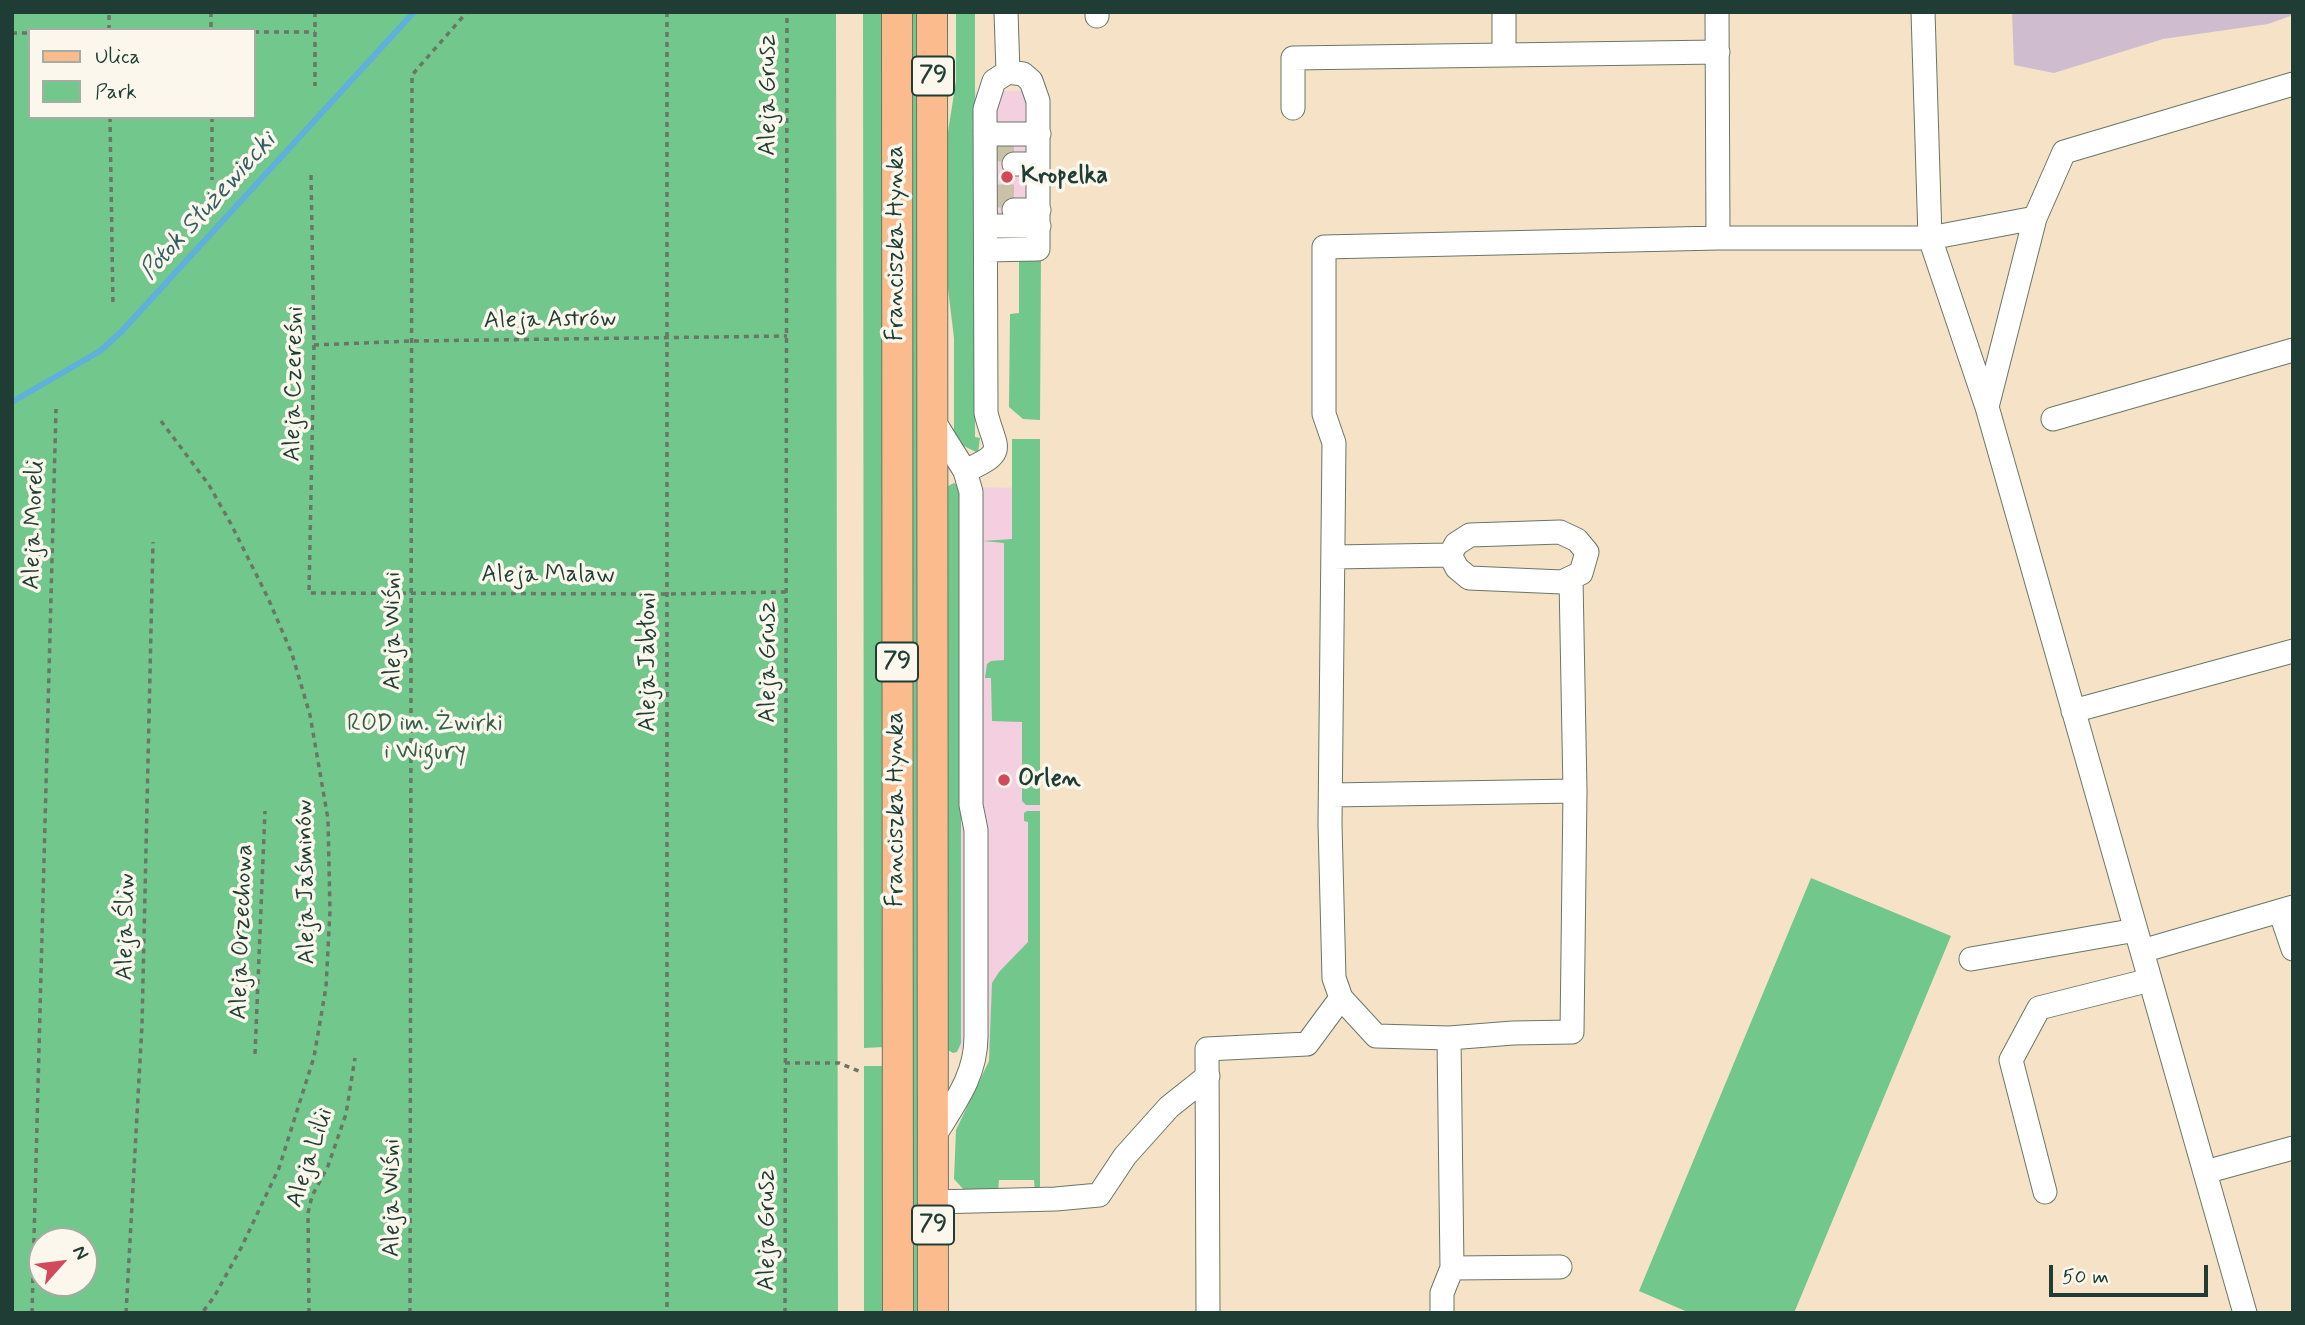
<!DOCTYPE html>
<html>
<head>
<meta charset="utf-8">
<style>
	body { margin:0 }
	#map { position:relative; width:2305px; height:1325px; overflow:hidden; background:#f5e2c7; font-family:Mynerve,sans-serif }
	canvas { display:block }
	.frame { position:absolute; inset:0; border:14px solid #1f3d34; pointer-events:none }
	.legend { position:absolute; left:28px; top:28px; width:228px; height:91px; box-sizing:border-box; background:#fbf7ec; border:2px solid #a3ada2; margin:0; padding:9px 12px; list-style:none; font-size:21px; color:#1f3d34 }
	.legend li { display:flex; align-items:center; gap:14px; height:35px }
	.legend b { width:35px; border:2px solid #a3ada2 }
	.north { position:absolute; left:28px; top:1227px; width:70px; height:70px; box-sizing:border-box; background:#fbf7ec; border:2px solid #a3ada2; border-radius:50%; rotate:62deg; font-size:19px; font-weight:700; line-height:28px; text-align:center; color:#1f3d34 }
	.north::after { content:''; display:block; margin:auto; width:24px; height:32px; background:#d1495b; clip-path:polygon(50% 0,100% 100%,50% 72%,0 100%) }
	.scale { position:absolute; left:2049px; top:1265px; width:159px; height:32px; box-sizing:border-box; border:4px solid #1f3d34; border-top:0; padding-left:9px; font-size:21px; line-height:24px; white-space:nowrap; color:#1f3d34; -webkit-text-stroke:5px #fbf7ec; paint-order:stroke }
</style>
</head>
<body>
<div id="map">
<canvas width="2305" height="1325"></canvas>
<div class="frame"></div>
<ul class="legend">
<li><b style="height:9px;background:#fbbb8d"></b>Ulica</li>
<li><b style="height:19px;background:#72c78c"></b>Park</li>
</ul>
<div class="north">N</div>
<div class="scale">50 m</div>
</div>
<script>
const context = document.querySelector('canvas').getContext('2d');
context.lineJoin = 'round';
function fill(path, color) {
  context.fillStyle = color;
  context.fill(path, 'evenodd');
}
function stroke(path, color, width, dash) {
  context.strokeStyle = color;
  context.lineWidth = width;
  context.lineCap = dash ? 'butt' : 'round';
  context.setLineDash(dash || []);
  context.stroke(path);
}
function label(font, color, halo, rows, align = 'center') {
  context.font = font + ' Mynerve,sans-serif';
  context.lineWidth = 7;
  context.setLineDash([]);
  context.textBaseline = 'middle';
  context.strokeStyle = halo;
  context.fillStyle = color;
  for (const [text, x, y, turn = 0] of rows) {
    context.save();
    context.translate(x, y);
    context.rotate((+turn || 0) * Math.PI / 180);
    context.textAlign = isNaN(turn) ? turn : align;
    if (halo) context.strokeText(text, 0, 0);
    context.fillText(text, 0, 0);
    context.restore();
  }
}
fill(new Path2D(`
	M1042,90L1041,255L975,256L974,92Z
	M946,487L1040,488V1048L946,1049Z`), '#f3cfe0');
fill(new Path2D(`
	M2012,12H2293V15L2268,24L2163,39L2054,73L2014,65Z`), '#cfbdcf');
fill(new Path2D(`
	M12,12H836L838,1313H12ZM30,30H254V117H30ZM42,1241H84V1283H42Z
	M863,12H883L884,1047L864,1048Z
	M910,12H921V1313H911Z
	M956,12H975V437L980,438L978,453L960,444L954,430V338L945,264H947V138L956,81Z
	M1019,255H1041L1040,420L1023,419L1009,407L1010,314L1019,313Z
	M1012,439H1040V805H1026L1022,801V722L992,721L991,678H985L987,664L991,661L1004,660V543L983,541L1012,539Z
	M954,483L961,487V1043L957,1052L953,1053L946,1049V487Z
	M1027,811H1040V1192L1035,1193L1034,1180H999L998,1193L966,1192L954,1179L956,1130L989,1061L992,983L999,972L1028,942V822L1024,821V813Z
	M1811,878L1951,936L1794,1313H1690L1639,1291Z
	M864,1066H884V1313H864Z`), '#72c78c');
stroke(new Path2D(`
	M12,402L100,351L121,332L414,12`), '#5fb0da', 6);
stroke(new Path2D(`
	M991,150H1014
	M992,196H1014`), '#cac1aa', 23, [23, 11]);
const minor = new Path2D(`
	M1097,12V16
	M1504,12V54
	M1717,12L1718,238
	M1923,12L1930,238L1987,407L2245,1313
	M1293,108V58L1718,52
	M985,134H1039
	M1014,164H1038
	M1014,210H1039
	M986,226H1039
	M986,250L1038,249V101L1031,81L1023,74L1008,72L1006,12
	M1987,407L2035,218
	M2053,419L2293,350
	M933,420L965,471L971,492V805L976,830V1037C976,1077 953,1105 933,1138
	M965,471C1009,451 995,450 986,413L985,109L994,81L1008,72
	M1560,532L1577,540L1587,552L1581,573L1562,582L1469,578L1457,568L1450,555L1456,544L1470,535Z
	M1333,557L1450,555
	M1571,579L1575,791
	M2073,711L2293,651
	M1331,795L1575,791L1572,1032L1513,1033L1449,1038
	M2280,911L2293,949
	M2142,951L2293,907
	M1971,959L2136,930
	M2205,1172L2293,1148
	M2045,1192L2011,1060L2039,1008L2150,980
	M933,1202L1056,1199L1099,1195L1125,1156L1169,1107L1208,1076
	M1452,1268L1560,1267
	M1208,1313L1207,1049L1307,1044L1341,998
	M1442,1313V1293L1452,1268L1449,1038L1376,1036L1341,998L1334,978L1330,824L1334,443L1324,414V247L1718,238H1930L2035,218L2064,152L2293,84`);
const major = new Path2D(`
	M897,12L898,1313
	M932,12L933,1313`);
stroke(minor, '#6a7767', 25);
stroke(major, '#6a7767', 32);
stroke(new Path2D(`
	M211,12V30
	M315,12V86
	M667,12V1313
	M109,30V12
	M254,32H315
	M12,33H30
	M110,117L113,307
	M212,117V180
	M311,175L314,345L309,593L667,594L786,592
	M314,345L411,341L787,336
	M161,421L209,485L231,524L268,598L292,654L310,715L328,819L330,911L326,987L314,1057L279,1168L241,1248L214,1297L202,1313
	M255,1054L265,811
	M785,1063H839L861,1072
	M32,1313L56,409
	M126,1313L142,1025L153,542
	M309,1313L308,1213L312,1196L328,1166L346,1114L355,1058
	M410,1313L412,75L467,12
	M785,1313L787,12`), '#6a7767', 3.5, [5, 5]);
stroke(minor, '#fff', 23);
stroke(major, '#fbbb8d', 30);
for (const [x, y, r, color] of [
	[1007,177,7,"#d1495b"],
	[1004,780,7,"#d1495b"]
]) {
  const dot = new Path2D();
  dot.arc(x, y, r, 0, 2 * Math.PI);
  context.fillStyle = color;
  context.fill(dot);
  stroke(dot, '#fbf7ec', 2.5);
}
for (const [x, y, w] of [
	[933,76,42],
	[897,662,42],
	[933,1225,42]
]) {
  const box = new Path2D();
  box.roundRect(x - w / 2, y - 19.5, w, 39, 5);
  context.fillStyle = '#fbf7ec';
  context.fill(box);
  stroke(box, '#1f3d34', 2);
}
label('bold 23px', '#1f3d34', null, [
	["79",933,76],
	["79",897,662],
	["79",933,1225]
]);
label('24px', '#1f3d34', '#fbf7ec', [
	["Aleja Grusz",769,95,-90],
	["Franciszka Hynka",897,243,-90],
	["Aleja Astrów",550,321,-1],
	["Aleja Czereśni",295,384,-89],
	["Aleja Moreli",35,525,-88],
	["Aleja Malaw",548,576],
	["Aleja Wiśni",394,631,-90],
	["Aleja Jabłoni",649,662,-90],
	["Aleja Grusz",769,662,-90],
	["Franciszka Hynka",897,809,-90],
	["Aleja Jaśminów",307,882,-91],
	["Aleja Śliw",127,927,-89],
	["Aleja Orzechowa",243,932,-88],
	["Aleja Lilii",311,1158,-72],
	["Aleja Wiśni",393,1198,-90],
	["Aleja Grusz",768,1230,-90]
]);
label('bold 24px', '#1f3d34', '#fbf7ec', [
	["Kropelka",1021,177],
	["Orlen",1018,780]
], 'left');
label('24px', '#34604a', '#fbf7ec', [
	["ROD im. Żwirki",425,725],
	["i Wigury",425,753]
]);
label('italic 26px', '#326066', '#fbf7ec', [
	["Potok Służewiecki",209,207,-48]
]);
</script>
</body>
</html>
